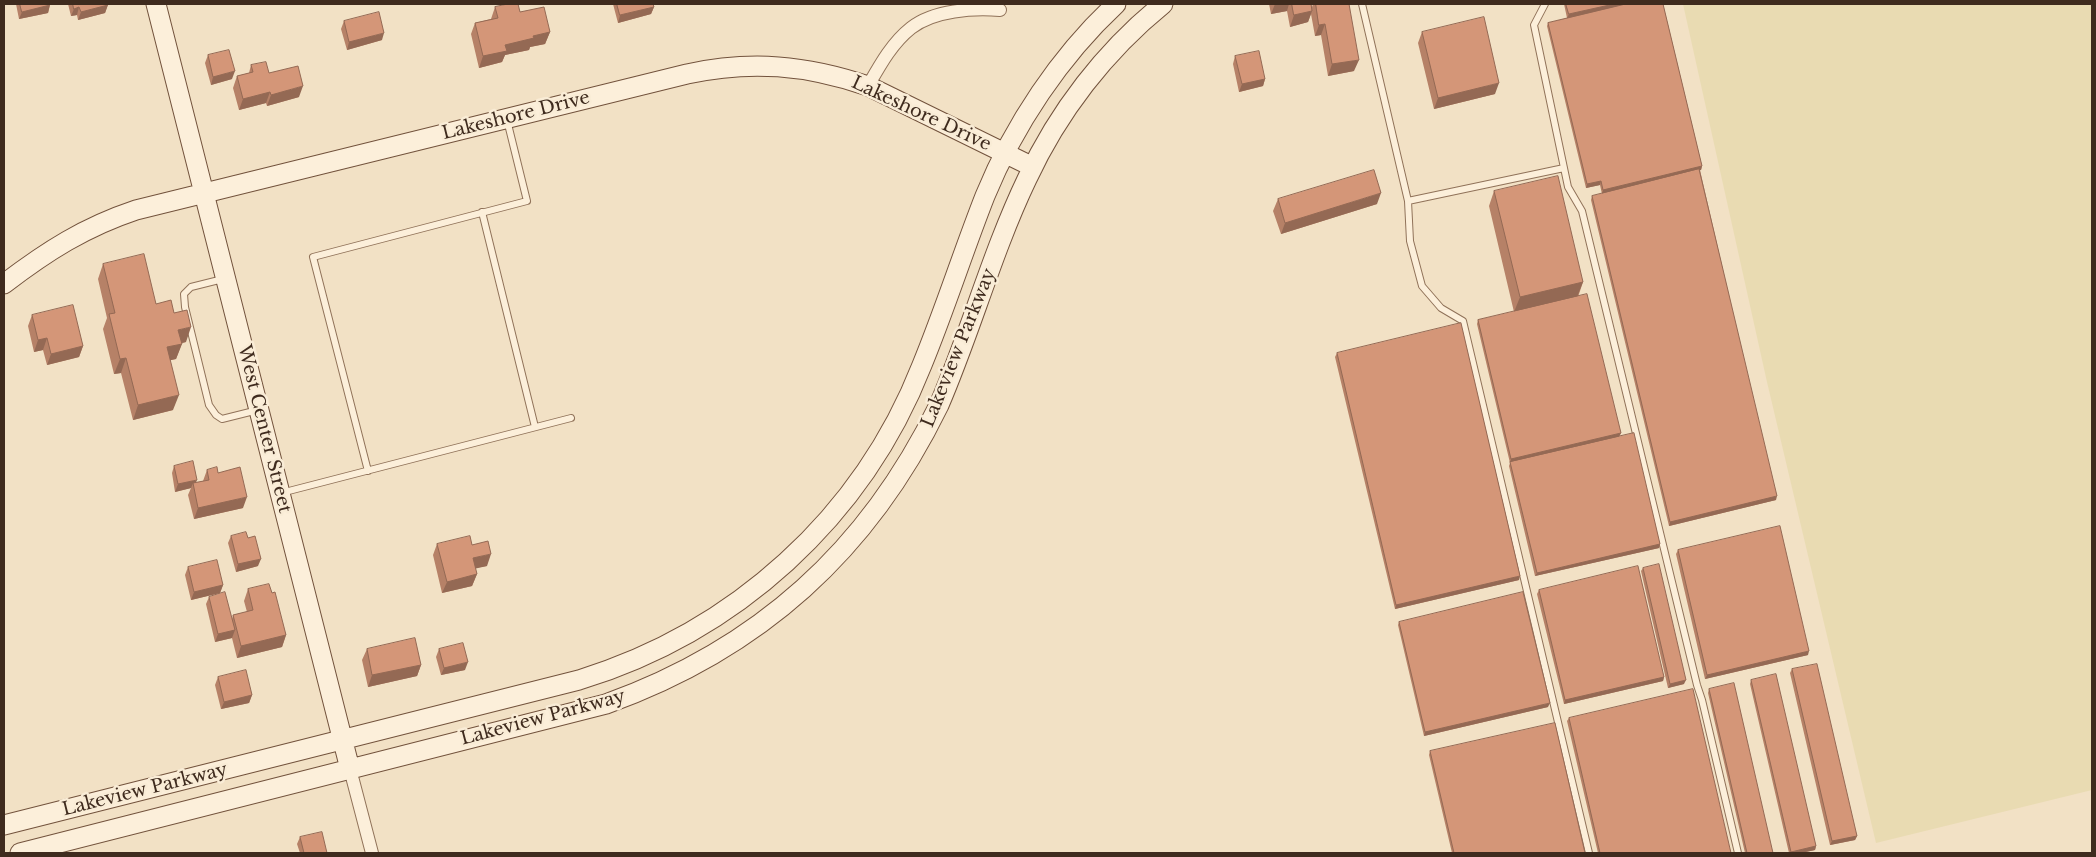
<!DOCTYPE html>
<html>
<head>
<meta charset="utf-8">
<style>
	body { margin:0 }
	#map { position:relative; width:2096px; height:857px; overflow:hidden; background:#f2e1c5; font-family:"Libre Baskerville",serif }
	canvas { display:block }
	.frame { position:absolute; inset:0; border:5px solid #3f2b1e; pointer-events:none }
</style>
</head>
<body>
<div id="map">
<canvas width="2096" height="857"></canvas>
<div class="frame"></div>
</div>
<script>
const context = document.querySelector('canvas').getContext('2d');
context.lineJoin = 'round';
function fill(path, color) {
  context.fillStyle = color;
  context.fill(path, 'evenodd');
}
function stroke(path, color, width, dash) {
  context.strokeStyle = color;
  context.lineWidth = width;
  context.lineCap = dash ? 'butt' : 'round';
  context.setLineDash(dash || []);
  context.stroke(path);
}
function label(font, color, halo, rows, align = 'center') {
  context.font = font + ' "Libre Baskerville",serif';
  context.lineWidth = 5;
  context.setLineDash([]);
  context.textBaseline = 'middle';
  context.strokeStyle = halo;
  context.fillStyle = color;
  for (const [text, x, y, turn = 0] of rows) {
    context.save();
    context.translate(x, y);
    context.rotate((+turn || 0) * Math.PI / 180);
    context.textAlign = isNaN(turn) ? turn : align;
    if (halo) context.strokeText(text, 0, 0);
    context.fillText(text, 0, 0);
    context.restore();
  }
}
fill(new Path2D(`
	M1683,4H2092V790L1876,843L1767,382Z`), '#e9dbb2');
const lane = new Path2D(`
	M1362,4L1408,201L1410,241L1422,286L1441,308L1463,321L1589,853
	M1545,4L1534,25L1568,187L1582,211L1697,685L1702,700L1738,853
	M1408,201L1564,168
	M482,212L535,427
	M223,279L191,287L184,294L185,307L209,405L216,415L222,419L258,410
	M368,471L313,257L527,201L507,120
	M281,493L571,418`);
const street = new Path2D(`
	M868,86C880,65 892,43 911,28C934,10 973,8 1000,10
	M350,769L372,853`);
const secondary = new Path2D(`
	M156,4L350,769
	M4,284C47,251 85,227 136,210L687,74C751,60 806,65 868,86L1033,167
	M4,825L579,680C735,632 862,518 922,365C945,309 963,252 985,196C1014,125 1060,56 1116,4
	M20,853L606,704C759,649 868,551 939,405C971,331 992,252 1027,179C1058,112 1105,51 1163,4`);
stroke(lane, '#907259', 8);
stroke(street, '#907259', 14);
stroke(secondary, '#72523c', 21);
stroke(lane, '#fcefda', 6);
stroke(street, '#fcefda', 12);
stroke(secondary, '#fcefda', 19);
fill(new Path2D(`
	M16,4H50L48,13L19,19Z
	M68,4H108L105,13L78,20L77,15L71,16Z
	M613,4H653L654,7L651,14L618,23Z
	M1269,4H1311L1312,7L1313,4H1349L1354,71L1328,76L1321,35L1315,36L1311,14L1308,22L1290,27L1287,11L1271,14Z
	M1564,4H1663L1702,166L1701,170H1700L1776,500L1669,526L1591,200L1592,196L1602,194L1600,185L1586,188L1547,26L1548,23L1567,18Z
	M495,7L520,12L550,32L545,44L530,47L529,50L505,55L502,62L479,68L471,34L475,23L491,19Z
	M344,21L382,40L347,50L341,29Z
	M1422,32L1495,94L1434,109L1418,43Z
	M208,55L232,79L211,85L205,63Z
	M1235,56L1265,79L1263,86L1239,92L1233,64Z
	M251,65L269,73L299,97L267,106L266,103L239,110L233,88L237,76L249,73Z
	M1494,191L1583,282L1578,297L1621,433L1619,436L1660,544L1659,548L1535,576L1509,466L1510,463L1477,324L1478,320L1514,312L1489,206Z
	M1278,199L1377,204L1281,234L1273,211Z
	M103,264L156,304L174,313L186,342L182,343L176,359L170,360L173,410L133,420L121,373L114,374L103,329L107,318L98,279Z
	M32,315L83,346L79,357L47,365L43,350L34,352L28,326Z
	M1337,353L1519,580L1395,609L1335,357Z
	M174,466L196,483L203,481L207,470L218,473L243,508L194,519L188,495L191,488L175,492L172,473Z
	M231,536L248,538L258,566L236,572L228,543Z
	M437,544L472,545L487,566L475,568L477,574L472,586L442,593L433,555Z
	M1678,550L1808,655L1705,679L1676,554Z
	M188,567L223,585L220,593L191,600L185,575Z
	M1643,568L1684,684L1668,688L1641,571Z
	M248,589L272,593L286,635L282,647L237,658L232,638L215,642L206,604L209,597L232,619L233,615L247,612L244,601Z
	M1539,590L1664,677L1663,681L1564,704L1537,594Z
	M1399,622L1548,707L1424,736L1398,625Z
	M367,649L421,665L417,676L368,687L362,660Z
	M439,649L465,670L441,675L436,657Z
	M1792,669L1857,836L1855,840L1830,845L1790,673Z
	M218,677L252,695L249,703L221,709L215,685Z
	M1751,680L1816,846L1815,850L1801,853H1789L1750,684Z
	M1709,689L1773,853H1745L1708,693Z
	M1569,718L1731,853H1598L1567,721Z
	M1430,751L1585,853H1452L1429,755Z
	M300,837L327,853H300L297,844Z`), '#b68167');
fill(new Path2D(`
	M1275,4H1289L1287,11L1271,14Z
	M1614,4H1628L1567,18L1569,14Z
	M50,5L48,13L19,19L22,12Z
	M108,5L105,13L78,20L81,12Z
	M79,7L77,15L71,16L74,9Z
	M654,7L651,14L618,23L620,15Z
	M1312,11L1308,22L1290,27L1294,15Z
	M1325,24L1321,35L1315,36L1319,25Z
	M550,32L545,44L530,47L529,50L505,55L502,62L479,68L483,56L505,45L533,36Z
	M384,33L382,40L347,50L349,42Z
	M1359,60L1354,71L1328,76L1332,64Z
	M235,71L232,79L211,85L213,77Z
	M1265,79L1263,86L1239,92L1242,84Z
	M1499,83L1495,94L1434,109L1438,98Z
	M303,86L299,97L267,106L271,95Z
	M270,92L266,103L239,110L243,99Z
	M1702,166L1701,170L1602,194L1603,190Z
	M1601,181L1600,185L1586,188L1587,184Z
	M1381,193L1377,204L1281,234L1285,223Z
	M1583,282L1577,297L1514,312L1520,297Z
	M191,327L186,342L173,345L178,330Z
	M47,338L43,350L34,352L38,340Z
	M182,344L176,359L162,362L167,347Z
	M83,346L79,357L47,365L51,354Z
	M126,358L121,373L114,374L120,359Z
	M179,395L173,410L133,420L138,405Z
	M1621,433L1619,437L1510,463L1511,459Z
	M197,480L194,487L193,483L191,488L175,492L178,484Z
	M1777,496L1776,500L1669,526L1670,522Z
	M247,497L243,508L194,519L198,508Z
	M1660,544L1659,548L1535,576L1537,573Z
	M491,554L487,566L469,570L473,558Z
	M261,559L258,566L236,572L238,564Z
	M477,574L472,586L442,593L447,582Z
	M1520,576L1519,580L1395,609L1396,605Z
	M223,585L220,593L191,600L194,592Z
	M235,630L232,638L215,642L218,634Z
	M286,635L282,647L237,658L241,646Z
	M1809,651L1808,655L1705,679L1707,675Z
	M468,662L465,670L441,675L444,668Z
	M421,665L417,676L368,687L372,675Z
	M1664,677L1663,681L1564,704L1565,700Z
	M1686,680L1684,684L1668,688L1670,684Z
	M252,695L249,703L221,709L224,702Z
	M1550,703L1548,707L1424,736L1425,732Z
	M1857,836L1855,840L1830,845L1832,841Z
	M1816,846L1815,850L1801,853H1791V852Z`), '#946954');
const building = new Path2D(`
	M20,4H50V5L22,12Z
	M73,4H108V5L81,12L79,7L74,9Z
	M508,4H518L520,12L544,7L550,32L533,36L534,38L505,45L507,51L483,56L475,23L498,18L495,7Z
	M617,4H653L654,7L620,15Z
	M1292,4H1311L1312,11L1294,15Z
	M1316,4H1349L1359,60L1332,64L1325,24L1319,25Z
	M1566,4H1614L1569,14Z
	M1626,4H1663L1702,166L1603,190L1601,181L1587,184L1548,23Z
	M379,12L384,33L349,42L344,21Z
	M1484,17L1499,83L1438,98L1422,32Z
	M229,50L235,71L213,77L208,55Z
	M1259,51L1265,79L1242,84L1235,56Z
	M266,62L269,73L298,66L303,86L271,95L270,92L243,99L237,76L253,72L251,65Z
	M1699,169L1777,496L1670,522L1592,196Z
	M1374,170L1381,193L1285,223L1278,199Z
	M1558,176L1583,282L1520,297L1494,191Z
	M144,254L156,304L171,300L174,313L187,310L191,327L178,330L182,344L167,347L179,395L138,405L126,358L120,359L109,314L115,313L103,264Z
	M1587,294L1621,433L1511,459L1478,320Z
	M73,305L83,346L51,354L47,338L38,340L32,315Z
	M1461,323L1520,576L1396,605L1337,353Z
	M1634,433L1660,544L1537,573L1510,462Z
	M193,461L197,480L178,484L174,466Z
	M217,467L218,473L240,467L247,497L198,508L193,483L209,480L207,470Z
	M1780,526L1809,651L1707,675L1678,550Z
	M246,532L248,538L255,536L261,559L238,564L231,536Z
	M470,536L472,545L488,541L491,554L473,558L477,574L447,582L437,544Z
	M217,560L223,585L194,592L188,567Z
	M1659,564L1686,680L1670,684L1643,568Z
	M1638,566L1664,677L1565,700L1539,590Z
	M269,584L272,593L275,592L286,635L241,646L233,615L253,610L248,589Z
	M225,592L235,630L218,634L209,597Z
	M1523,592L1550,703L1425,732L1399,622Z
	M415,638L421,665L372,675L367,649Z
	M463,643L468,662L444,668L439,649Z
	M1817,664L1857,836L1832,841L1792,669Z
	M246,670L252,695L224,702L218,677Z
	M1776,674L1816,846L1791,852L1751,680Z
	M1734,683L1773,853H1747L1709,689Z
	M1693,689L1731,853H1600L1569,718Z
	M1555,723L1585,853H1454L1430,751Z
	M322,832L327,853H304L300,837Z`);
fill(building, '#d49678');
stroke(building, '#946954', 1);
label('18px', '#3f2b1e', '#f9ecd6', [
	["Lakeshore Drive",921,114,25],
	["Lakeshore Drive",516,116,-14],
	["Lakeview Parkway",959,348,-68],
	["West Center Street",264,429,76],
	["Lakeview Parkway",543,718,-15],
	["Lakeview Parkway",145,790,-14]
]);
</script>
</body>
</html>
